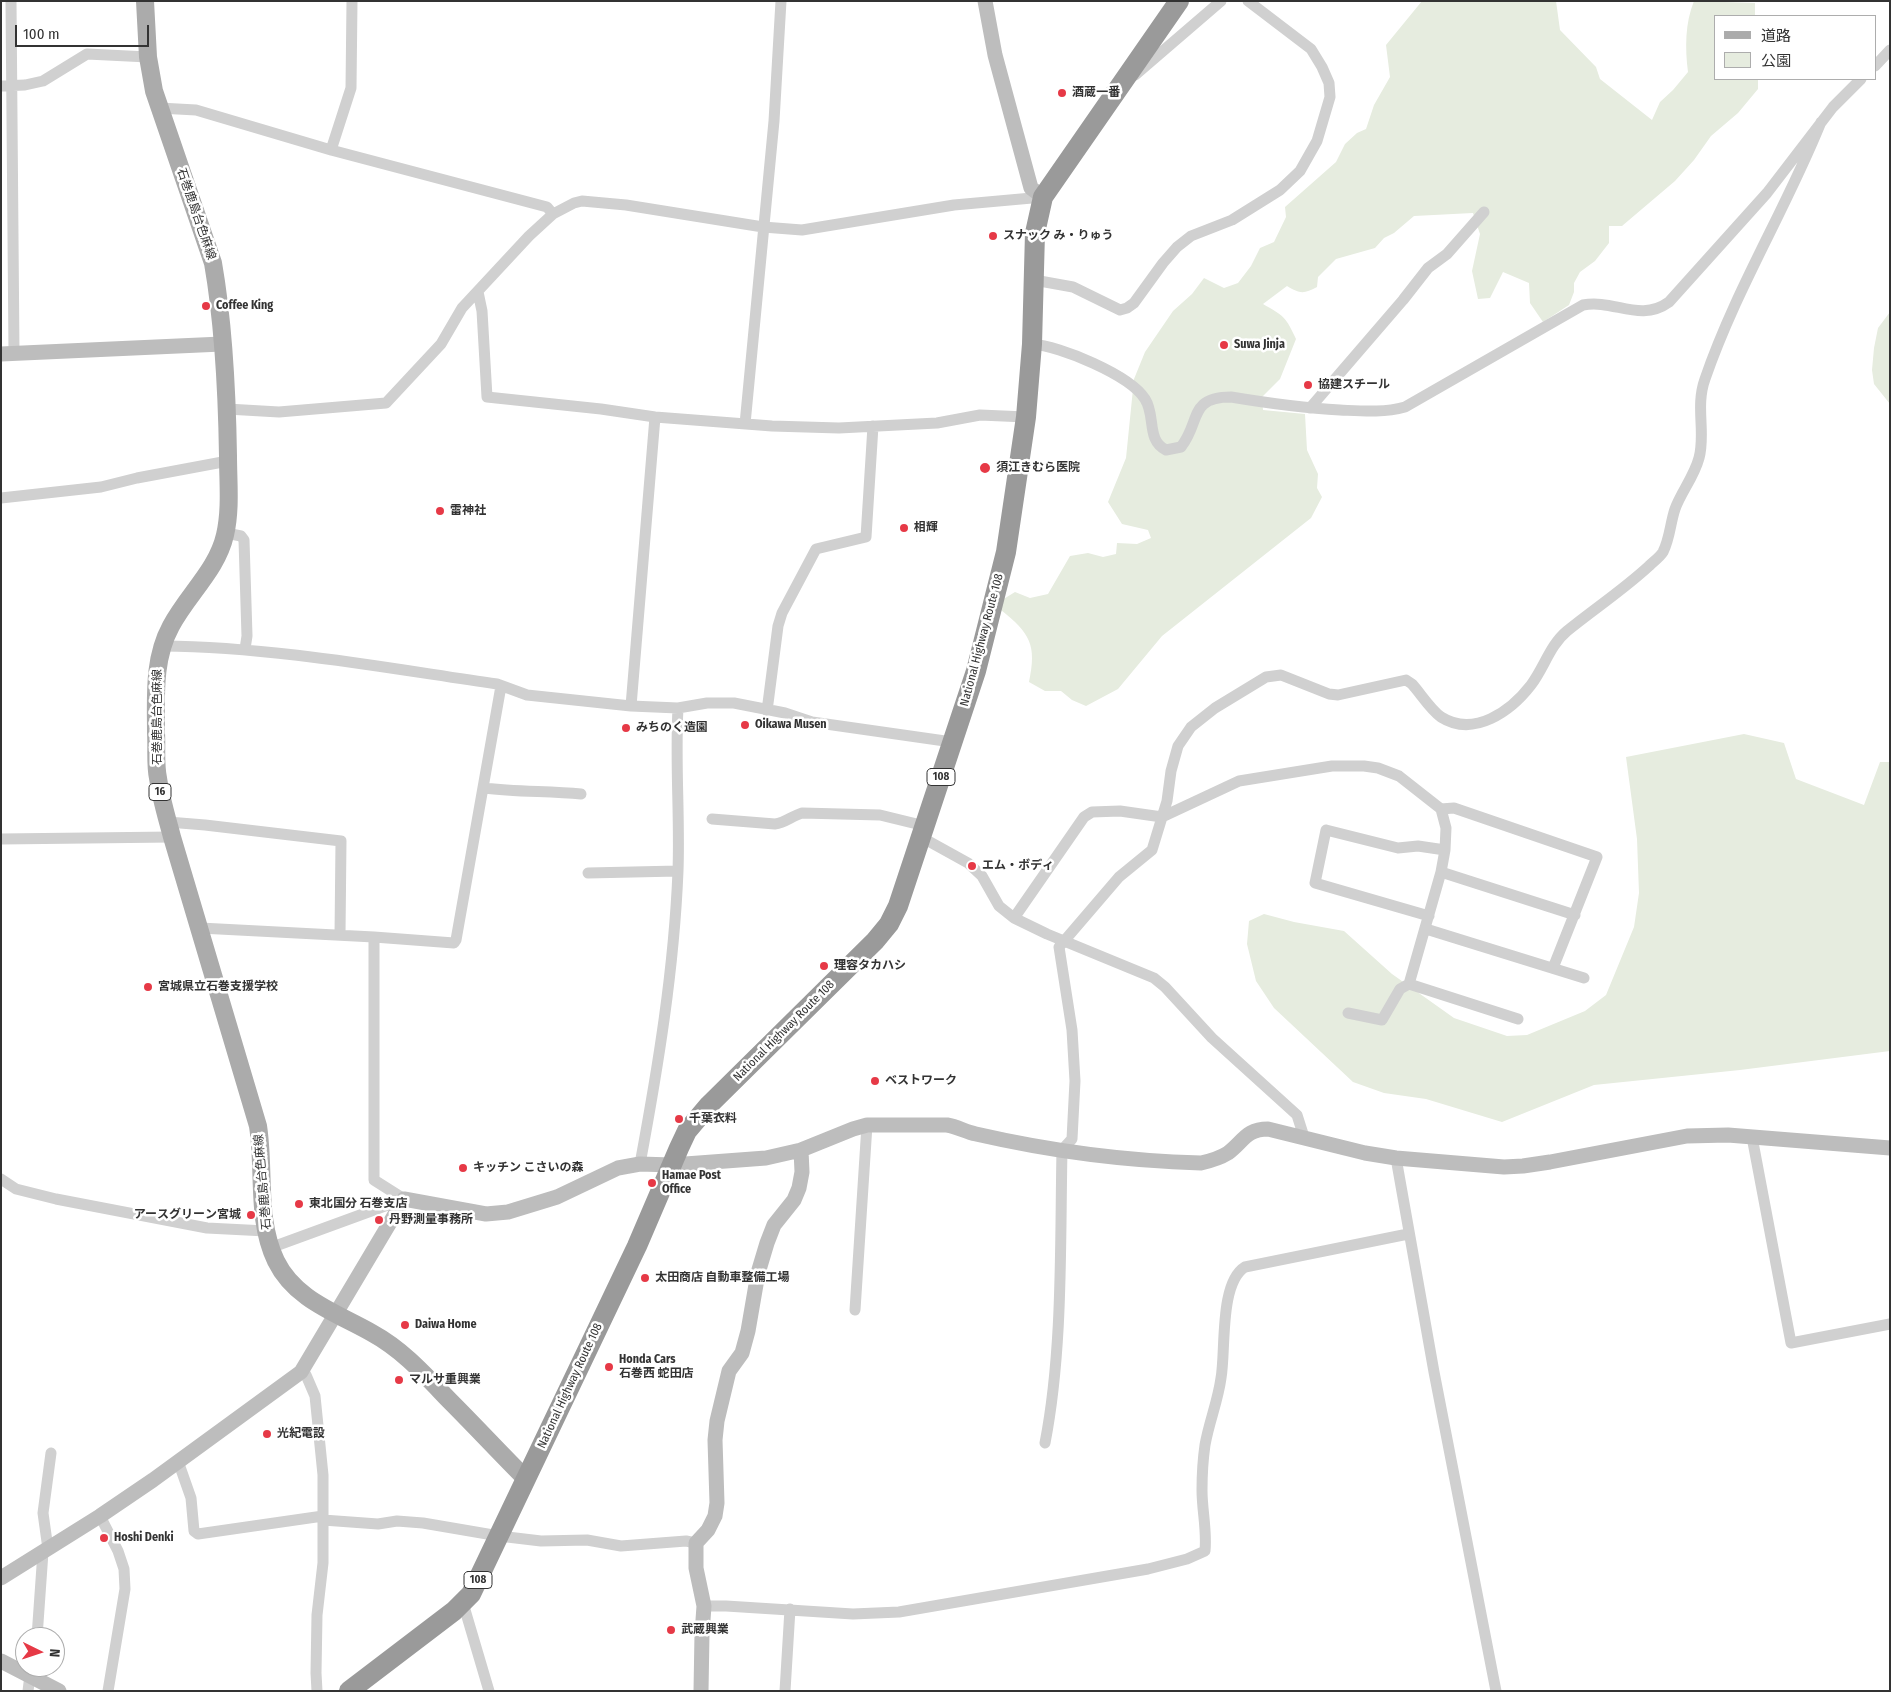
<!DOCTYPE html>
<html>
<head>
<meta charset="utf-8">
<style>
	body { margin:0 }
	#map { position:relative; width:1891px; height:1692px; overflow:hidden; background:#fff; font-family:"Fira Sans Condensed","Noto Sans JP",sans-serif }
	canvas { display:block }
	.frame { position:absolute; inset:0; border:2px solid #333; pointer-events:none }
	.legend { position:absolute; left:1714px; top:15px; width:162px; height:65px; box-sizing:border-box; background:#fff; border:1px solid #adadad; margin:0; padding:6px 9px; list-style:none; font-size:15px; color:#333 }
	.legend li { display:flex; align-items:center; gap:10px; height:25px }
	.legend b { width:25px; border:1px solid #adadad }
	.north { position:absolute; left:15px; top:1627px; width:50px; height:50px; box-sizing:border-box; background:#fff; border:1px solid #adadad; border-radius:50%; rotate:94deg; font-size:14px; font-weight:700; line-height:20px; text-align:center; color:#333 }
	.north::after { content:''; display:block; margin:auto; width:18px; height:22px; background:#e63946; clip-path:polygon(50% 0,100% 100%,50% 72%,0 100%) }
	.scale { position:absolute; left:15px; top:25px; width:134px; height:22px; box-sizing:border-box; border:2px solid #333; border-top:0; padding-left:6px; font-size:15px; line-height:18px; white-space:nowrap; color:#333; -webkit-text-stroke:4px #fff; paint-order:stroke }
</style>
</head>
<body>
<div id="map">
<canvas width="1891" height="1692"></canvas>
<div class="frame"></div>
<ul class="legend">
<li><b style="height:6px;background:#ababab"></b>道路</li>
<li><b style="height:14px;background:#e6ecdf"></b>公園</li>
</ul>
<div class="north">N</div>
<div class="scale">100 m</div>
</div>
<script>
const context = document.querySelector('canvas').getContext('2d');
context.lineJoin = 'round';
function fill(path, color) {
  context.fillStyle = color;
  context.fill(path, 'evenodd');
}
function stroke(path, color, width, dash) {
  context.strokeStyle = color;
  context.lineWidth = width;
  context.lineCap = dash ? 'butt' : 'round';
  context.setLineDash(dash || []);
  context.stroke(path);
}
function label(font, color, halo, rows, align = 'center') {
  context.font = font + ' "Fira Sans Condensed","Noto Sans JP",sans-serif';
  context.lineWidth = 5;
  context.setLineDash([]);
  context.textBaseline = 'middle';
  context.strokeStyle = halo;
  context.fillStyle = color;
  for (const [text, x, y, turn = 0] of rows) {
    context.save();
    context.translate(x, y);
    context.rotate((+turn || 0) * Math.PI / 180);
    context.textAlign = isNaN(turn) ? turn : align;
    if (halo) context.strokeText(text, 0, 0);
    context.fillText(text, 0, 0);
    context.restore();
  }
}
fill(new Path2D(`
	M1422,1H1556L1560,30L1596,67L1600,79L1652,120L1660,102L1673,90L1688,72C1685,48 1685,23 1694,1L1755,3V16H1715V79H1758V89L1738,113L1711,136L1694,160L1675,181L1622,226H1609V243L1595,261L1580,272L1574,283V292L1569,305L1543,322L1530,303L1529,283L1503,272L1490,298L1478,299L1472,271L1480,234L1473,213L1414,216L1394,233L1384,238L1375,248L1336,259L1318,277L1317,287C1304,294 1300,294 1287,286L1263,304C1284,316 1286,317 1296,339L1280,379L1262,397L1263,410L1305,414L1307,450L1318,474L1317,488L1322,497L1311,518L1162,636L1118,689L1086,706L1072,700L1061,691H1045L1029,682C1037,645 1030,633 1001,610L1002,600L1015,592L1030,598L1048,594L1070,556L1088,553L1103,557L1116,554L1117,543L1137,544L1151,538L1148,530L1122,524L1108,502L1126,458L1134,379L1145,352L1173,311L1192,294L1204,278L1224,288L1238,283L1251,266L1260,248L1274,242L1286,217L1285,207L1336,162L1345,144L1357,133L1366,129L1374,105L1390,77L1386,45Z
	M1890,312V404L1874,384L1872,370L1874,348L1878,328Z
	M1744,734L1784,743L1796,779L1864,805L1880,762H1890V1051L1740,1070L1594,1085L1502,1122L1426,1099L1384,1093L1353,1082L1274,1008L1256,981L1247,944L1249,921L1264,914L1294,922L1344,931L1392,974L1454,1018L1507,1036L1527,1035L1585,1011L1606,995L1634,927L1639,893L1637,839L1626,757Z`), '#e6ecdf');
stroke(new Path2D(`
	M11,1L14,353
	M1875,66L1890,50
	M1135,75L1221,1
	M1,86L25,85L43,81L87,54L148,57
	M159,108L196,110L331,150L547,207L553,214
	M331,150L351,88L352,1
	M1034,280L1073,287L1120,310L1127,308L1134,303L1163,263L1177,247L1191,236L1232,220L1280,190L1300,171L1317,141L1330,97L1329,83L1322,67L1311,49L1248,1
	M478,292L482,311L487,397L601,409L655,417L772,426L839,428L937,423L980,415L1026,417
	M1032,344C1060,346 1130,375 1145,399C1156,416 1146,440 1166,450L1181,447C1201,422 1188,397 1231,397C1267,403 1303,408 1340,410C1362,411 1383,413 1405,407L1583,305C1614,299 1640,323 1669,302L1767,193L1833,107L1861,79
	M1310,408L1403,300L1428,268L1447,254L1484,212
	M227,409L279,412L386,403L441,344L462,308L529,236L553,214L574,203L582,201L626,205L763,227L802,230L954,205L1043,197
	M745,424L774,121L781,1
	M1,498L101,487L137,478L228,461
	M226,533L241,536L244,540L247,636L245,649
	M162,646C275,647 386,668 497,684L527,695L631,706L678,708L707,703H734L785,713L812,722L952,742
	M631,706L655,417
	M767,711L778,626L782,613L816,549L866,537L873,426
	M484,788C516,792 548,791 581,794
	M1441,809L1454,808L1597,857L1553,968
	M712,819L775,824C785,823 792,816 802,813L880,815L925,826
	M168,822L205,825L341,841L340,935
	M921,837L968,863L982,876L999,906L1014,918L1047,934L1154,978L1165,987L1212,1038L1297,1115L1304,1137
	M1,839L172,837
	M1441,872L1575,915
	M588,873L678,871
	M1429,916L1315,883L1326,830L1398,848L1418,846L1445,850
	M1014,918L1084,817L1092,812L1120,811L1162,817L1239,781L1332,766H1364L1378,768L1399,776L1441,809L1446,828L1445,850L1441,872L1409,984L1400,989L1382,1020L1348,1013
	M200,928L374,937L454,943L456,940L501,686
	M1426,929L1584,978
	M374,937V1180L404,1199
	M1409,984L1518,1019
	M1752,1137L1791,1343L1890,1324
	M1396,1158L1434,1372L1496,1691
	M640,1164C658,1067 674,970 678,871C680,817 675,763 678,708
	M1,1179L16,1189L56,1199L207,1228L266,1231
	M270,1248L404,1199
	M855,1310L867,1125
	M301,1372L306,1375L315,1396L323,1475V1563L317,1615L316,1673L317,1691
	M1045,1443C1063,1350 1060,1245 1062,1150L1072,1139L1075,1081L1072,1030L1059,947L1119,877L1152,850L1167,801L1171,771L1178,746L1191,727L1215,708L1266,677L1281,675L1329,694L1338,695L1406,680L1412,684C1421,694 1430,709 1441,717C1474,738 1511,711 1531,685C1544,668 1550,645 1567,631C1594,609 1623,590 1649,566C1653,562 1660,557 1663,552C1670,538 1670,524 1675,509C1681,492 1694,477 1699,458C1706,433 1695,407 1705,379C1736,289 1786,209 1821,122
	M178,1461L191,1498L194,1531L198,1534L323,1516
	M100,1516L118,1551L124,1569L125,1589L108,1691
	M323,1520L378,1524L397,1521L423,1523L499,1536L541,1541L587,1540L621,1546L686,1541L696,1543
	M48,1549L43,1513L51,1453
	M463,1603L489,1691
	M704,1606H726L853,1614L899,1612L1148,1569L1187,1559L1205,1551C1207,1529 1202,1511 1202,1490C1202,1476 1203,1459 1205,1445C1209,1422 1218,1401 1221,1378C1226,1351 1219,1283 1245,1267L1408,1234
	M37,1637L43,1552
	M28,1691L30,1675
	M785,1691L790,1609`), '#d0d0d0', 11);
stroke(new Path2D(`
	M985,1L995,55L1031,188L1043,197
	M1,354L222,344
	M1,1578L100,1516L153,1480L301,1372L404,1199L486,1214L508,1212L557,1197L618,1168L640,1164L672,1165L766,1158L801,1150
	M1,1661L59,1691
	M701,1691L702,1634L704,1606L696,1568V1543L708,1530L715,1516L717,1503L715,1440L717,1421L729,1371L742,1353L748,1331L758,1273L767,1243L774,1225L794,1200L799,1188L802,1172L801,1150L853,1129L867,1125H947C958,1127 966,1132 976,1134C1050,1151 1126,1161 1201,1163C1210,1161 1220,1158 1228,1153C1243,1142 1246,1129 1268,1129L1365,1153L1396,1158L1504,1167L1523,1166L1550,1162L1687,1136L1728,1135L1890,1148`), '#bdbdbd', 15);
stroke(new Path2D(`
	M145,1L148,57L154,91L213,263C224,326 227,392 228,456C228,482 231,509 225,535C217,570 188,594 171,626C153,659 156,696 156,733C157,748 155,764 158,778C161,799 167,818 172,837L258,1126C265,1171 256,1220 276,1261C295,1300 337,1313 372,1333C403,1350 425,1375 449,1400C475,1426 500,1453 526,1479`), '#ababab', 18);
stroke(new Path2D(`
	M349,1691L454,1611L471,1594L637,1246L679,1148L687,1131L709,1105L875,941L889,924L898,906L976,671L1006,552L1026,417L1032,344L1035,233L1043,197L1179,1`), '#9a9a9a', 20);
for (const [x, y, r, color] of [
	[1062,93,5,"#e63946"],
	[993,236,5,"#e63946"],
	[206,306,5,"#e63946"],
	[1224,345,5,"#e63946"],
	[1308,385,5,"#e63946"],
	[985,468,6,"#e63946"],
	[440,511,5,"#e63946"],
	[904,528,5,"#e63946"],
	[745,725,5,"#e63946"],
	[626,728,5,"#e63946"],
	[972,866,5,"#e63946"],
	[824,966,5,"#e63946"],
	[148,987,5,"#e63946"],
	[875,1081,5,"#e63946"],
	[679,1119,5,"#e63946"],
	[463,1168,5,"#e63946"],
	[652,1183,5,"#e63946"],
	[299,1204,5,"#e63946"],
	[251,1215,5,"#e63946"],
	[379,1220,5,"#e63946"],
	[645,1278,5,"#e63946"],
	[405,1325,5,"#e63946"],
	[609,1367,5,"#e63946"],
	[399,1380,5,"#e63946"],
	[267,1434,5,"#e63946"],
	[104,1538,5,"#e63946"],
	[671,1630,5,"#e63946"]
]) {
  const dot = new Path2D();
  dot.arc(x, y, r, 0, 2 * Math.PI);
  context.fillStyle = color;
  context.fill(dot);
  stroke(dot, '#fff', 2);
}
for (const [x, y, w] of [
	[941,777,28],
	[160,792,22],
	[478,1580,28]
]) {
  const box = new Path2D();
  box.roundRect(x - w / 2, y - 8.5, w, 17, 4);
  context.fillStyle = '#fff';
  context.fill(box);
  stroke(box, '#333', 1);
}
label('bold 11px', '#333', null, [
	["108",941,777],
	["16",160,792],
	["108",478,1580]
]);
label('bold 12px', '#333', '#fff', [
	["酒蔵一番",1072,93],
	["スナック み・りゅう",1003,236],
	["Coffee King",216,306],
	["Suwa Jinja",1234,345],
	["協建スチール",1318,385],
	["須江きむら医院",996,468],
	["雷神社",450,511],
	["相輝",914,528],
	["Oikawa Musen",755,725],
	["みちのく造園",636,728],
	["エム・ボディ",982,866],
	["理容タカハシ",834,966],
	["宮城県立石巻支援学校",158,987],
	["ベストワーク",885,1081],
	["千葉衣料",689,1119],
	["キッチン こさいの森",473,1168],
	["Hamae Post",662,1176],
	["Office",662,1190],
	["東北国分 石巻支店",309,1204],
	["アースグリーン宮城",241,1215,"right"],
	["丹野測量事務所",389,1220],
	["太田商店 自動車整備工場",655,1278],
	["Daiwa Home",415,1325],
	["Honda Cars",619,1360],
	["石巻西 蛇田店",619,1374],
	["マルサ重興業",409,1380],
	["光紀電設",277,1434],
	["Hoshi Denki",114,1538],
	["武蔵興業",681,1630]
], 'left');
label('12px', '#333', '#fff', [
	["石巻鹿島台色麻線",196,214,71],
	["National Highway Route 108",982,640,-75],
	["石巻鹿島台色麻線",158,717,-90],
	["National Highway Route 108",784,1031,-45],
	["石巻鹿島台色麻線",263,1182,-95],
	["National Highway Route 108",570,1386,-65]
]);
</script>
</body>
</html>
